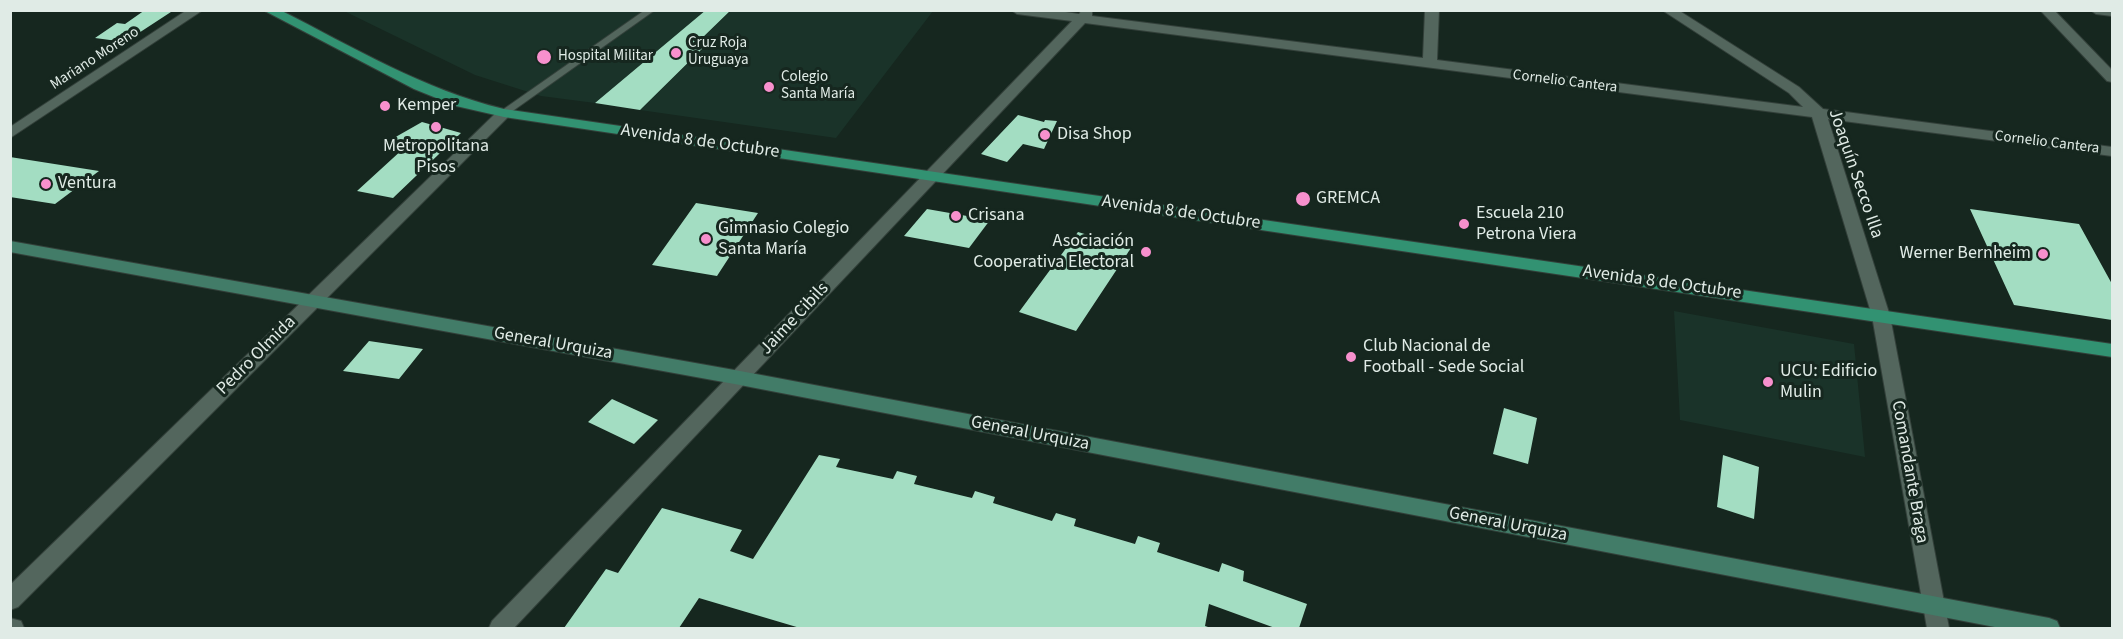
<!DOCTYPE html>
<html>
<head>
<meta charset="utf-8">
<style>
	body { margin:0 }
	#map { position:relative; width:2123px; height:639px; overflow:hidden; background:#16271f; font-family:"Source Sans 3",sans-serif }
	canvas { display:block }
	.frame { position:absolute; inset:0; border:12px solid #e0ebe6; pointer-events:none }
</style>
</head>
<body>
<div id="map">
<canvas width="2123" height="639"></canvas>
<div class="frame"></div>
</div>
<script>
const context = document.querySelector('canvas').getContext('2d');
context.lineJoin = 'round';
function fill(path, color) {
  context.fillStyle = color;
  context.fill(path, 'evenodd');
}
function stroke(path, color, width, dash) {
  context.strokeStyle = color;
  context.lineWidth = width;
  context.lineCap = dash ? 'butt' : 'round';
  context.setLineDash(dash || []);
  context.stroke(path);
}
function label(font, color, halo, rows, align = 'center') {
  context.font = font + ' "Source Sans 3",sans-serif';
  context.lineWidth = 6;
  context.setLineDash([]);
  context.textBaseline = 'middle';
  context.strokeStyle = halo;
  context.fillStyle = color;
  for (const [text, x, y, turn = 0] of rows) {
    context.save();
    context.translate(x, y);
    context.rotate((+turn || 0) * Math.PI / 180);
    context.textAlign = isNaN(turn) ? turn : align;
    if (halo) context.strokeText(text, 0, 0);
    context.fillText(text, 0, 0);
    context.restore();
  }
}
fill(new Path2D(`
	M344,11H706L595,103L541,96L475,75Z
	M731,11L927,10L933,11L836,138L640,110L706,46L700,40Z
	M1674,311L1854,344L1865,457L1680,420Z`), '#1a3329');
fill(new Path2D(`
	M145,10H174L125,42L95,38L117,23L125,24Z
	M706,10H731L700,40L706,45L640,110L595,103Z
	M1018,115L1044,122L1045,120L1057,121L1044,149L1023,144L1007,162L981,154Z
	M422,122L461,133L393,198L357,191L404,148L385,143Z
	M10,157L99,171L55,204L10,197Z
	M696,203L758,213L717,276L652,265Z
	M927,209L990,220L969,248L904,236Z
	M1970,209L2079,224L2112,284V320L2014,305Z
	M1078,232L1131,248L1076,331L1019,312Z
	M369,341L423,349L399,379L343,371Z
	M612,399L658,420L634,444L588,422Z
	M1504,408L1537,418L1528,464L1493,454Z
	M819,455L840,459L836,467L893,479L897,471L917,476L914,484L972,498L975,491L995,497L993,503L1052,521L1056,513L1076,519L1074,526L1135,544L1138,536L1160,543L1157,552L1219,572L1222,563L1244,571L1243,581L1307,604L1299,628H1275L1209,604L1205,626L1211,628H800L699,598L679,628H564L606,569L618,573L662,508L742,530L730,551L753,559Z
	M1723,455L1759,467L1754,519L1717,507Z`), '#a3ddc2');
const lane = new Path2D(`
	M645,10H655L507,115H501V111Z`);
const street = new Path2D(`
	M187,10H203L10,138V127Z
	M1011,10H1052L1079,14L1082,10H1092V16L1423,58L1425,10H1439L1437,60L1803,107L1789,93L1662,10H1678L1799,87L1823,109L2112,147V156L1828,119L1890,316L1949,628H1927L1872,316L1812,117L1085,23L514,628H489L492,621L1072,21L1017,14Z
	M2040,10H2054L2112,70V82L2107,81Z
	M2090,10H2112V16L2096,14Z
	M504,109L511,113L509,116L18,607L10,610V585L499,110Z
	M10,618L21,621L24,628H10Z`);
const secondary = new Path2D(`
	M10,241L740,371L2049,618L2057,621L2060,628H2000L740,385L10,252Z`);
const primary = new Path2D(`
	M263,10H280C353,47 424,90 504,109L2112,344V357L504,117L456,106L414,89Z`);
stroke(lane, '#33403a', 2);
stroke(street, '#33403a', 2);
stroke(secondary, '#33403a', 2);
stroke(primary, '#33403a', 2);
fill(lane, '#53665d');
fill(street, '#53665d');
fill(secondary, '#427c68');
fill(primary, '#329272');
for (const [x, y, r, color] of [
	[676,53,6,"#f790cd"],
	[544,57,8,"#f790cd"],
	[769,87,6,"#f790cd"],
	[385,106,6,"#f790cd"],
	[436,127,6,"#f790cd"],
	[1045,135,6,"#f790cd"],
	[46,184,6,"#f790cd"],
	[1303,199,8,"#f790cd"],
	[956,216,6,"#f790cd"],
	[1464,224,6,"#f790cd"],
	[706,239,6,"#f790cd"],
	[1146,252,6,"#f790cd"],
	[2043,254,6,"#f790cd"],
	[1351,357,6,"#f790cd"],
	[1768,382,6,"#f790cd"]
]) {
  const dot = new Path2D();
  dot.arc(x, y, r, 0, 2 * Math.PI);
  context.fillStyle = color;
  context.fill(dot);
  stroke(dot, '#16271f', 2);
}
label('15px', '#e0ebe6', '#16271f', [
	["Cruz Roja",688,44],
	["Uruguaya",688,61],
	["Hospital Militar",558,57],
	["Colegio",781,78],
	["Santa María",781,95]
], 'left');
label('15px', '#e0ebe6', '#16271f', [
	["Mariano Moreno",95,59,-33],
	["Cornelio Cantera",1565,82,7],
	["Cornelio Cantera",2047,143,7]
]);
label('18px', '#e0ebe6', '#16271f', [
	["Kemper",397,106],
	["Disa Shop",1057,135],
	["Metropolitana",436,147,"center"],
	["Pisos",436,168,"center"],
	["Ventura",58,184],
	["GREMCA",1316,199],
	["Escuela 210",1476,214],
	["Petrona Viera",1476,235],
	["Crisana",968,216],
	["Gimnasio Colegio",718,229],
	["Santa María",718,250],
	["Asociación",1134,242,"right"],
	["Cooperativa Electoral",1134,263,"right"],
	["Werner Bernheim",2031,254,"right"],
	["Club Nacional de",1363,347],
	["Football - Sede Social",1363,368],
	["UCU: Edificio",1780,372],
	["Mulin",1780,393]
], 'left');
label('18px', '#e0ebe6', '#16271f', [
	["Avenida 8 de Octubre",700,142,8],
	["Joaquín Secco Illa",1855,174,71],
	["Avenida 8 de Octubre",1181,213,8],
	["Avenida 8 de Octubre",1662,283,8],
	["Jaime Cibils",795,319,-47],
	["General Urquiza",553,344,10],
	["Pedro Olmida",257,356,-45],
	["General Urquiza",1030,434,11],
	["Comandante Braga",1909,472,80],
	["General Urquiza",1508,525,11]
]);
</script>
</body>
</html>
